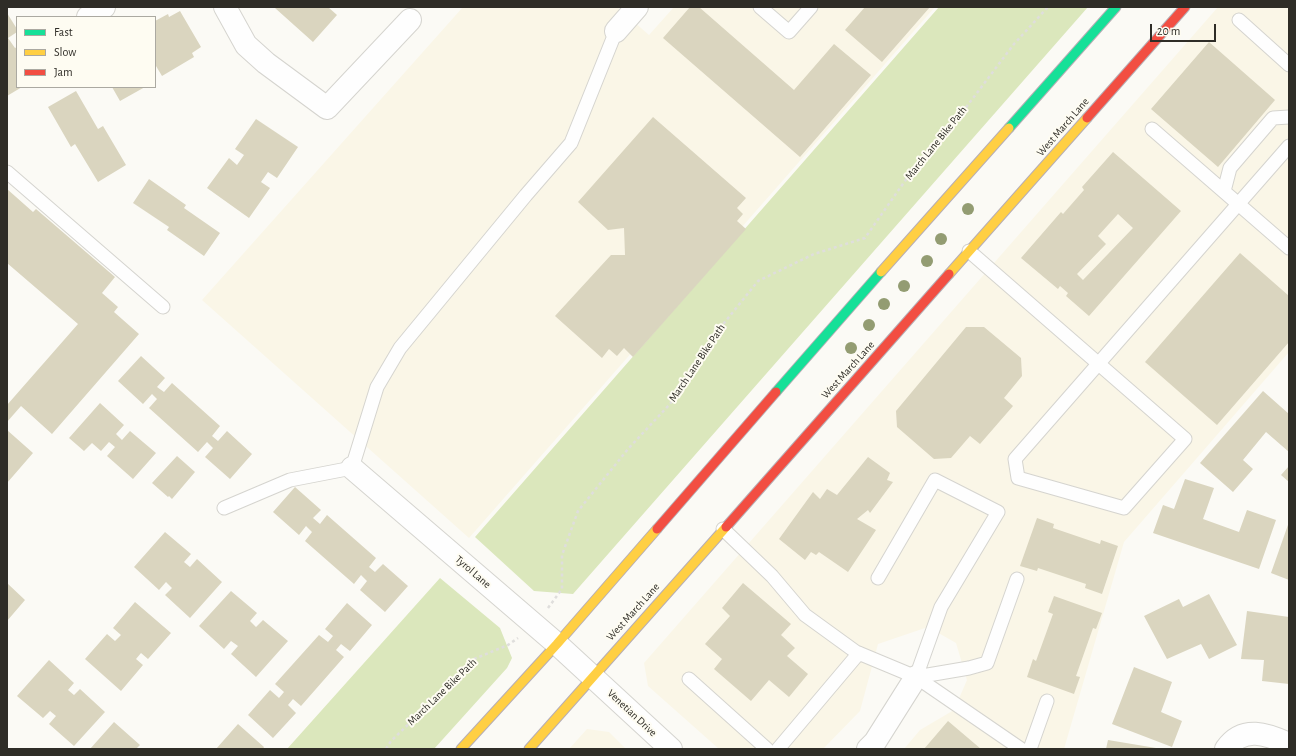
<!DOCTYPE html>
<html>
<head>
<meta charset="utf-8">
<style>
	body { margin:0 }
	#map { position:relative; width:1296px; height:756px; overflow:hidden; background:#fbfaf5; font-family:"Alegreya Sans",sans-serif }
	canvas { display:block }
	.frame { position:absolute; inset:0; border:8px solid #2f2d27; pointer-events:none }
	.legend { position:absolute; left:16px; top:16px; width:140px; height:72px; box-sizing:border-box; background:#fefcf2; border:1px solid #aba9a1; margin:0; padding:5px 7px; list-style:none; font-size:12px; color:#2f2d27 }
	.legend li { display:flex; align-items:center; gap:8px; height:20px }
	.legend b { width:20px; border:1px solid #aba9a1 }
	.scale { position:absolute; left:1150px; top:24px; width:66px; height:18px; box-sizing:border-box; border:2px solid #2f2d27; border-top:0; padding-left:5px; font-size:12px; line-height:14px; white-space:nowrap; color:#2f2d27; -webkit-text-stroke:3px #fefcf2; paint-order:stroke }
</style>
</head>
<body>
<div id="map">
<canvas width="1296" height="756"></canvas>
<div class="frame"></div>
<ul class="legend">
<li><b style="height:5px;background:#16e098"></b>Fast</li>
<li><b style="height:5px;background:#ffcf43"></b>Slow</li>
<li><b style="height:5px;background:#f24e42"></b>Jam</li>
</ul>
<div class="scale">20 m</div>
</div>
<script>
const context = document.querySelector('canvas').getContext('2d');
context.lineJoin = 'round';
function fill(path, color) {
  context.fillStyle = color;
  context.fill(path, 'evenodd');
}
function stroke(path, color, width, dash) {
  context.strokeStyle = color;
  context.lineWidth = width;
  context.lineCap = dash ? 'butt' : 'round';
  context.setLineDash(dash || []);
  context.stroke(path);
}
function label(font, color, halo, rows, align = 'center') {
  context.font = font + ' "Alegreya Sans",sans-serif';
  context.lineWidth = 4;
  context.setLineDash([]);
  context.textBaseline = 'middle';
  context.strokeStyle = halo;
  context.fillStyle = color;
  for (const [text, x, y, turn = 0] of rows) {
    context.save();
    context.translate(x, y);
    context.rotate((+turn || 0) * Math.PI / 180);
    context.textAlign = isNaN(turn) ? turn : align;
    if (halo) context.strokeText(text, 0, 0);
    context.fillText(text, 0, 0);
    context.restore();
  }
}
fill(new Path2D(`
	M463,7H617L649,35L674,7H935L469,538L202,300Z
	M1218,7H1289V352L1124,542L1064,749H904L920,730L954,710L967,680L956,643L928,627L878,644L860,711L823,749H719L648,686L644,663Z
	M587,729L609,732L626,749H569Z`), '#faf6e7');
fill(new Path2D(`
	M939,7H1088L573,594L534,591L475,537Z
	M440,578L500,628L512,658L507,668L434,749H287Z`), '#dbe7bc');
fill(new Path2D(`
	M276,7H328L337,15L313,42L275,8Z
	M690,7H699L794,90L834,44L871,75L800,157L663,38Z
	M865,7H930L882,62L845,30Z
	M180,11L201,47L192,53L194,57L162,76L156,66L155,67V21L168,14L169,17Z
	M7,13L17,29V32L8,38L15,48L17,47V87H22L7,96Z
	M1209,42L1275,100L1218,167L1151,109Z
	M112,87H145L120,101Z
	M76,91L98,129L103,126L126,165L98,182L75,144L71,147L48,107Z
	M653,117L746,198L737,208L743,214L737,221L746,229L633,357L624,348L617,356L609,349L602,358L555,316L611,255H625L624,228L608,230L578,202Z
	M256,119L298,147L277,178L268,172L261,182L270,188L249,218L207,188L229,158L237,165L244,155L235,149Z
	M1113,152L1181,211L1089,316L1066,296L1068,293L1060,286L1058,289L1021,258L1061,212L1063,214L1084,190L1082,187ZM1118,214L1133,228L1083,280L1077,274L1106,244L1098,236Z
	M149,179L186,205L184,208L220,233L204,256L167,230L169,227L133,203Z
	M7,189L33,212L36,209L115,277L102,293L118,307L114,312L139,334L52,434L21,406L7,422V405L78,324L7,263Z
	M1240,253L1289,296V342L1217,425L1145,362Z
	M966,327H984L1021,358L1022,376L1004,398L1013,406L980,444L970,436L951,458L934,459L897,427L896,411Z
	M141,356L165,378L157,387L164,392L172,383L220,426L212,436L218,441L227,431L252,454L230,479L205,457L213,448L207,442L198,452L149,408L157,399L152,394L143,404L118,381Z
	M1263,391L1289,414V452L1266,432L1243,460L1253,469L1233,492L1200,463Z
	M100,403L124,425L116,434L122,440L130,431L156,453L133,479L107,456L115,447L109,442L101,451L92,443L84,451L69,438Z
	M7,430L33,453L7,483Z
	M177,456L195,472L172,499L169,496L168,497L152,483Z
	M868,457L890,473L887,480L893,482L870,513L868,510L857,519L876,530L848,572L819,552L816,555L811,552L805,560L779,539L813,492L820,499L827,489L837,495Z
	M1289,466V482L1281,475Z
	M1185,479L1214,488L1203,519L1239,532L1247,510L1276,520L1259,569L1153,533L1163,505L1174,509Z
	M295,487L321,510L313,518L320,524L327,515L376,558L369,567L375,572L383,564L408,586L385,612L360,590L367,581L361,575L354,584L305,541L312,532L306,526L299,535L273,512Z
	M1037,518L1054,524L1053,528L1100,544L1101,540L1118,546L1102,594L1085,588L1086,584L1038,568L1037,571L1020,566Z
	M1289,522V580L1271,573Z
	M165,532L191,554L184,562L190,567L197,559L222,582L190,618L165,595L172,588L166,582L159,590L134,567Z
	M7,583L25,600L7,621Z
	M743,583L791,624L781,635L795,648L787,656L808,674L789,697L769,680L751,701L714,669L722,659L705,644L730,616L722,608Z
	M231,591L257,613L250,621L256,627L263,620L288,641L256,677L231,654L238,646L231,641L224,649L199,626Z
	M1209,594L1237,645L1209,659L1201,644L1167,659L1144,616L1179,599L1183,607Z
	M1054,596L1102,613L1096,629L1093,628L1076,676L1080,677L1074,694L1027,677L1033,659L1036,661L1053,614L1048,612Z
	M135,602L171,633L148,659L141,653L136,659L143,665L121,691L85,659L107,634L115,641L121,635L113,628Z
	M347,603L372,625L350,651L341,644L336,650L344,657L301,706L293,699L288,705L296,713L273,738L248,715L270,690L279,698L284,692L275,684L319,635L328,642L333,636L325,629Z
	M1247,611L1289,617V684L1262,681L1264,660L1241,659Z
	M49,660L74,683L68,690L74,695L80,689L105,712L74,746L49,724L56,716L50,711L43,718L17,696Z
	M1134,667L1172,682L1161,712L1182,721L1172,747L1112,724Z
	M948,721L981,749H924Z
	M114,722L140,745L136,749H90Z
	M238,724L264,747L263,749H216Z
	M1108,740L1156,748V749H1106Z`), '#dad5bf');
const lane = new Path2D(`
	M760,7L789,32L811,7
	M1239,20L1289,65
	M1152,129L1289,248
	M7,172L163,307
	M1224,191L1230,168L1273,118L1289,117
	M969,251L1185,439L1124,508L1018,478L1015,459L1289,146
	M224,508L290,480L352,468L377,387L400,348L526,195L571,143L616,31
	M723,529L772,576L805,615L856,652L916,677L1021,749
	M878,578L935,480L998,512L941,607L916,677
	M916,677L969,668L987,663L1017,579
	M689,679L767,749
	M778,749L859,653
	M1030,749L1047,701`);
const street = new Path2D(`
	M225,7L246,45L266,63L327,108L410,20
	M88,17L104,7
	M616,31L637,7
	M352,468L557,644L671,749
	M868,749L875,742L916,677
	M1226,749C1243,725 1267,734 1289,744`);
const fast = new Path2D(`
	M1009,128L1116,7
	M776,392L881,272`);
const slow = new Path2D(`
	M881,272L1009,128
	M949,274L1087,118
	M461,749L557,644L657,529
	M529,749L726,527`);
const jam = new Path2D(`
	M1087,118L1185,7
	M726,527L949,274
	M657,529L776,392`);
stroke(lane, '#d5d4cf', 15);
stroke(street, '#d5d4cf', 24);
stroke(fast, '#b7aeb5', 11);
stroke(slow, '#b7aeb5', 11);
stroke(jam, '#b7aeb5', 11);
stroke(new Path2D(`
	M548,608L562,589V555L578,511L628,449L670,404L712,338L758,281L814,254L865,238L907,178L961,114L1014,44L1048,7
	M386,749L391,741L440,694L474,659L508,645L518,638`), '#dfdedc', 2.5, [3, 3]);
stroke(lane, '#fefefe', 13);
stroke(street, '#fefefe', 22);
stroke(fast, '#16e098', 9);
stroke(slow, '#ffcf43', 9);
stroke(jam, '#f24e42', 9);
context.fillStyle = '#939c72';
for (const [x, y] of [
	[968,209],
	[941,239],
	[927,261],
	[904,286],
	[884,304],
	[869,325],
	[851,348]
]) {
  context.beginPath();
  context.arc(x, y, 6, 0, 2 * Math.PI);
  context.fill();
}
label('11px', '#2f2d27', '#fefcf2', [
	["West March Lane",1063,127,-49],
	["March Lane Bike Path",936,143,-51],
	["March Lane Bike Path",697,363,-56],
	["West March Lane",848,370,-48],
	["Tyrol Lane",473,572,41],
	["West March Lane",633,612,-48],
	["March Lane Bike Path",442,692,-44],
	["Venetian Drive",632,713,43]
]);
</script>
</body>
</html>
